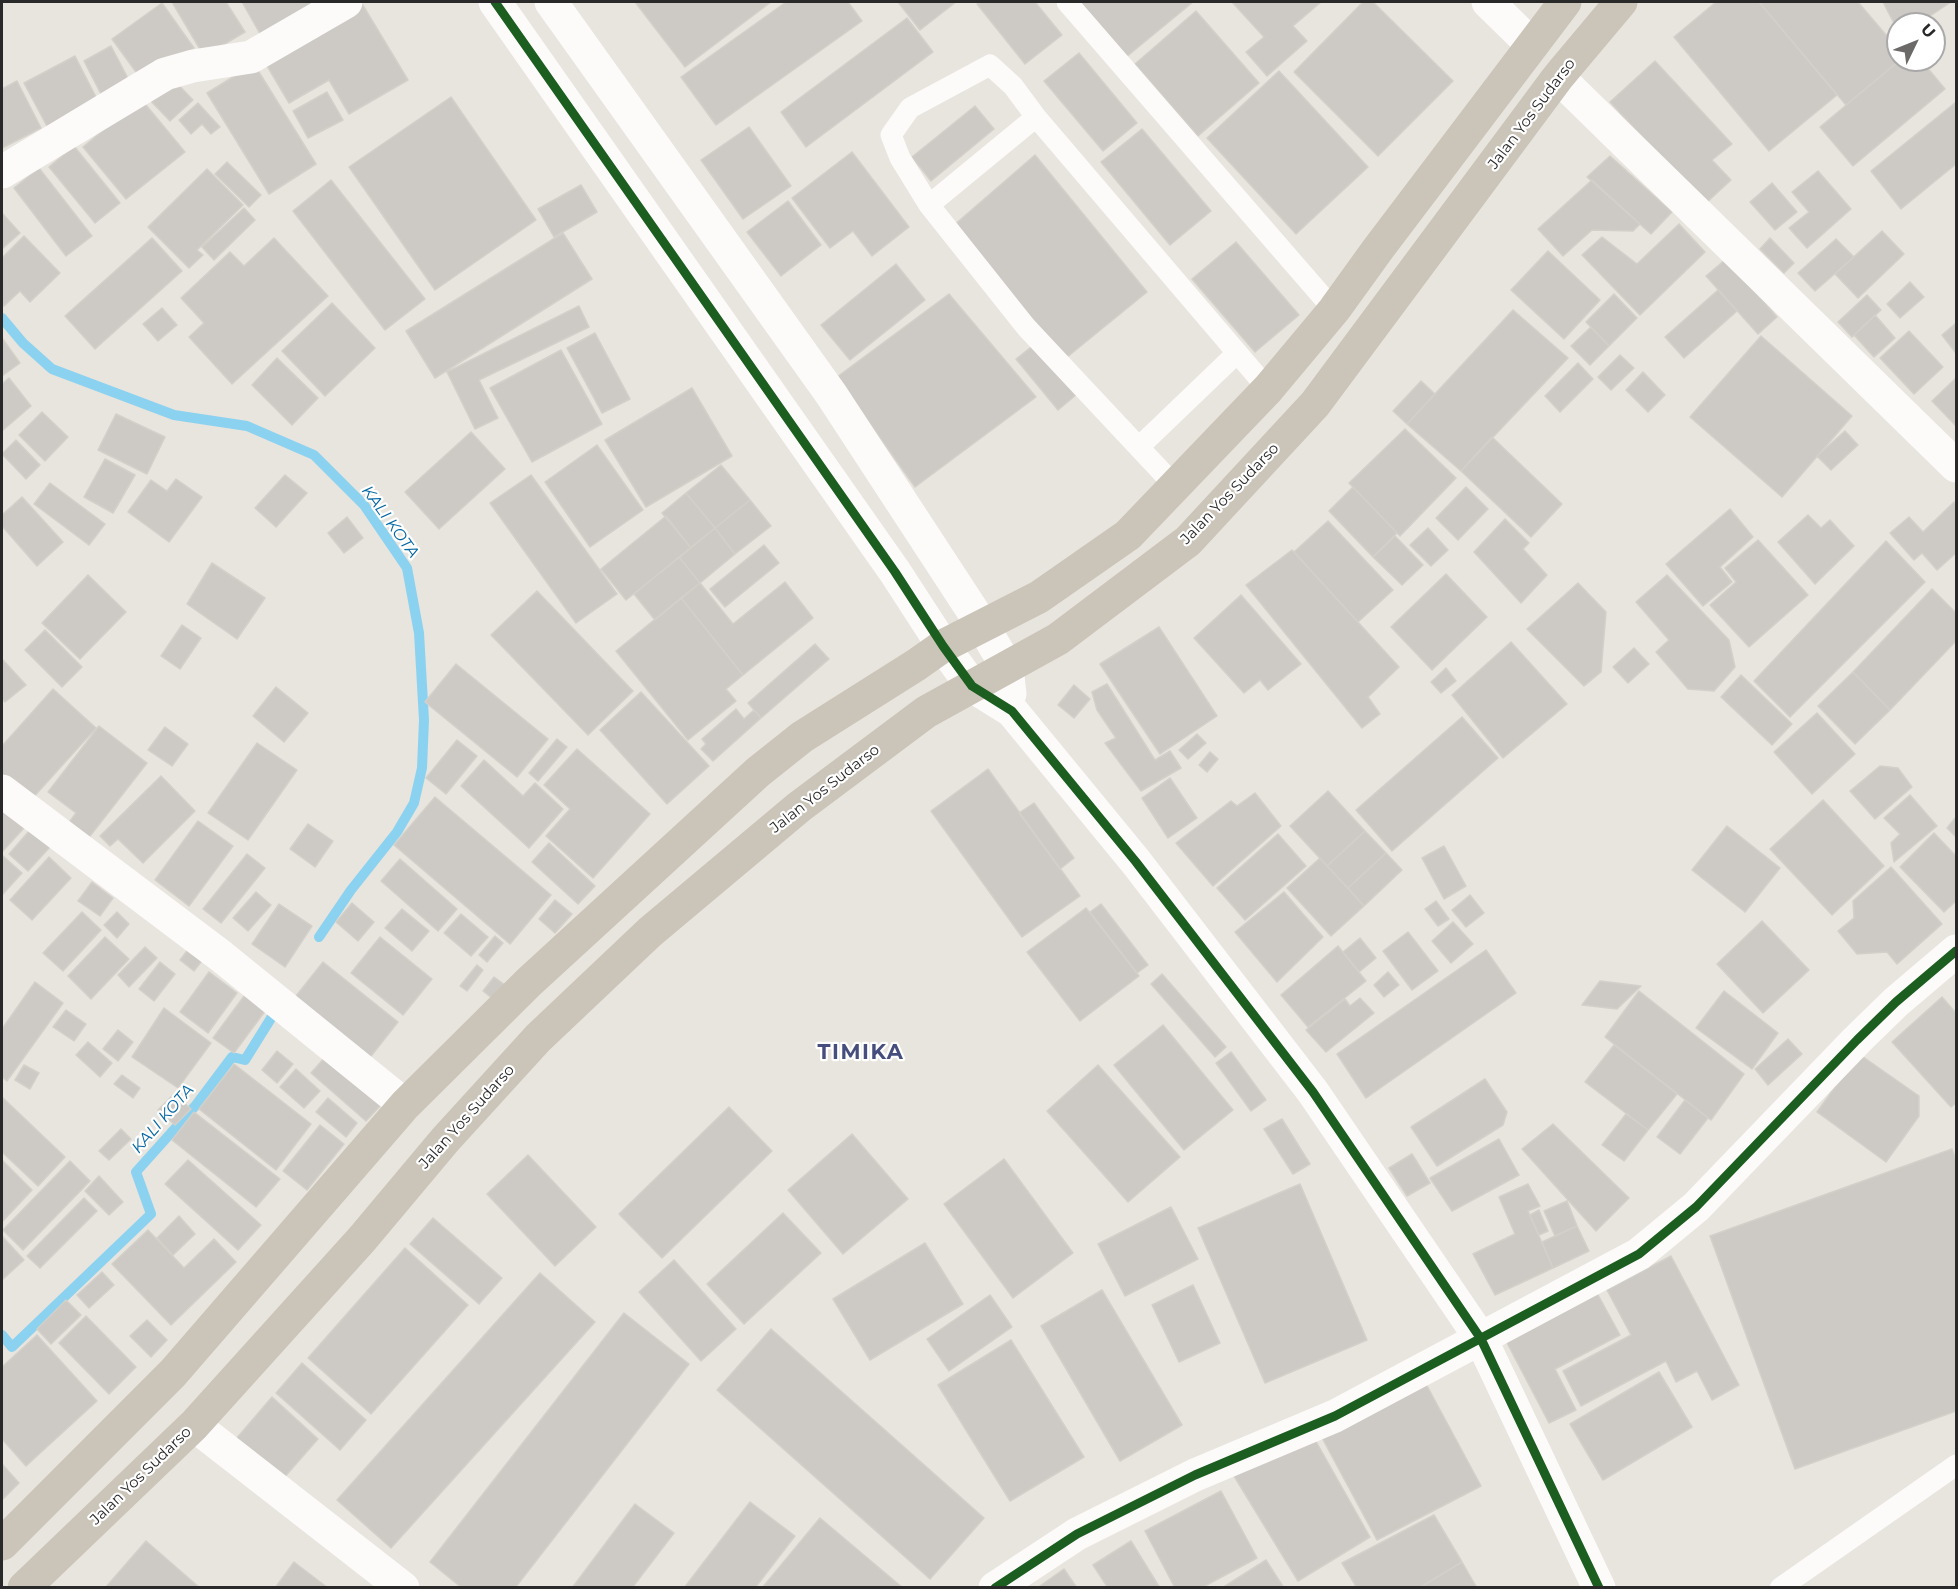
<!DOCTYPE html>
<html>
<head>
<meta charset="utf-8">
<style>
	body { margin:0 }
	#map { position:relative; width:1958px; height:1589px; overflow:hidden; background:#e8e4de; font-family:Montserrat,sans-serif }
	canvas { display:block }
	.frame { position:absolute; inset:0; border:3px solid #292929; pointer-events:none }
	.north { position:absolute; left:1886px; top:12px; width:60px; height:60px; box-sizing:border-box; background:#fff; border:2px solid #a9a9a9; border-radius:50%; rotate:47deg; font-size:16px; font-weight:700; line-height:24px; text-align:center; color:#292929 }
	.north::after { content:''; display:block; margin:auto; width:21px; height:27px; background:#6c6a68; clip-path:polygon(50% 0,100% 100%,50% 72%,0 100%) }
</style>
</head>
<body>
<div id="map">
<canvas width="1958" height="1589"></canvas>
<div class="frame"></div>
<div class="north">U</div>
</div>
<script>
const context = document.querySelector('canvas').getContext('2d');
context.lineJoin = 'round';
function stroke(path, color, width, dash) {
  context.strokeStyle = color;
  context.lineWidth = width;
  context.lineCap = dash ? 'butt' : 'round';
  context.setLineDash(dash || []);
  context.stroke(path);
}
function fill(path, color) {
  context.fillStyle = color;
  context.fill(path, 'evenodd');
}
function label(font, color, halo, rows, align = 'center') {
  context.font = font + ' Montserrat,sans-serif';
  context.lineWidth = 4.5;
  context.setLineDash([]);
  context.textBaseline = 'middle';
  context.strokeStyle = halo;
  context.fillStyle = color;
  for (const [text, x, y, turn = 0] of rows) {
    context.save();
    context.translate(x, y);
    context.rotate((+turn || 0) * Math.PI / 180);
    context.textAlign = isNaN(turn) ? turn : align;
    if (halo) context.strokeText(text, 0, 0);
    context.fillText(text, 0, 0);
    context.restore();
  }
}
stroke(new Path2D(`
	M2,318L23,343L52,369L174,415L247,426L314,455L364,505L407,568L419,633L424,720L422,768L414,803L397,832L351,890L319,937
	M2,1335L12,1347L151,1214L136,1172L196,1105L232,1057L245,1060L278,1007`), '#8bd2f0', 10);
const building = new Path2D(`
	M172,2H226L245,32L204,56Z
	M242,2H329L263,39Z
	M361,2L408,80L349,114L329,80L289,103L263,59Z
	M635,2H771L685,67Z
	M786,2H848L862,21L716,125L681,77Z
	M898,2H956L920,30Z
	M981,2H1035L1062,35L1025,64L977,4Z
	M1079,2H1193L1125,58Z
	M1232,2H1321L1293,26L1307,41L1267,76L1246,52L1264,37Z
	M1363,2H1373L1453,81L1378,156L1294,72Z
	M1716,2H1759L1837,95L1769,151L1674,37Z
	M1759,2H1858L1898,49V60H1900L1846,105Z
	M1883,2H1951L1918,24H1898V31Z
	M162,3L194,48L144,83L112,39Z
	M1196,11L1259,83L1198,136L1135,64Z
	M907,18L933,52L806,147L781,112Z
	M111,46L132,86L104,100L84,61Z
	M1079,53L1137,123L1103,151L1044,81Z
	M75,56L99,103L49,130L24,83Z
	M1900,60H1921L1945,89L1853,166L1820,127Z
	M1655,61L1732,144L1712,160L1731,180L1705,204L1610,102Z
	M254,64L316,164L269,194L207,93Z
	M1279,71L1368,167L1296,234L1207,138Z
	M169,75L193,100L170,121L146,96Z
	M17,81L41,128L2,148V89Z
	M327,92L343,120L308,138L293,111Z
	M451,97L536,220L435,290L349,167Z
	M141,99L185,152L126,199L83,147Z
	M1956,102V164L1901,209L1871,171Z
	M198,103L220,127L211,134L202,124L191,134L179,120Z
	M975,106L994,129L931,181L912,157Z
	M749,127L791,186L743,219L701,160Z
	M1142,129L1211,211L1170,245L1101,162Z
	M74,146L120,203L95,223L49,167Z
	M852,152L909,227L872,256L853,231L830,248L792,198Z
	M1035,155L1147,292L1066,358L953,226Z
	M1610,156L1672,212L1651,234L1587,177Z
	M227,162L261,195L249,207L215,174Z
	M39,168L92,236L66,256L14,188Z
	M207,169L243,205L197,250L203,255L189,268L148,227Z
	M1818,171L1851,209L1807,248L1789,228L1809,212L1792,192Z
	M331,180L425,299L385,330L293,211Z
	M1592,180L1640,224L1633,231L1592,230L1563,256L1538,229Z
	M1772,183L1797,212L1775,230L1750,202Z
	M581,185L597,212L554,237L538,209Z
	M788,201L821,245L781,276L747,232Z
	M244,208L255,220L214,260L202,247Z
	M2,213L20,233L2,249Z
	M1679,224L1705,252L1640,315L1582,255L1602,237L1637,264Z
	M1882,231L1904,254L1858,298L1835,274Z
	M563,233L592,279L435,378L406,331Z
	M24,236L60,273L30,302L20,291L4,306L2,303V258Z
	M152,238L182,271L95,349L65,316Z
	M274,238L328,296L232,384L189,337L204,323L181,298L230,252L244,266Z
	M1770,238L1794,263L1784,273L1760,249Z
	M1836,239L1854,257L1815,291L1798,273Z
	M1236,242L1299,315L1255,352L1192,279Z
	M1548,251L1600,300L1564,339L1511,290Z
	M1726,259L1777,317L1758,334L1706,276Z
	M896,264L925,300L850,360L821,325Z
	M1910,282L1924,297L1900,318L1887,304Z
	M1718,290L1737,311L1684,358L1665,337Z
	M949,294L1036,397L915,487L837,377Z
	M1614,294L1637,318L1609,346L1586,322Z
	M1867,295L1881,310L1852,337L1838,322Z
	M332,303L375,348L325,396L282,351Z
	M579,306L589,327L479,380L498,418L475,429L447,372Z
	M162,308L177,325L158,341L143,324Z
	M1513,310L1568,358L1461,471L1407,424Z
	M1875,315L1895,338L1874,357L1854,335Z
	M1956,323V350L1955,352L1942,335Z
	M1591,327L1609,346L1590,365L1571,346Z
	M1909,331L1943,367L1914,394L1880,358Z
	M595,333L630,399L602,413L567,348Z
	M1761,336L1852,416L1782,497L1690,417Z
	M2,338L20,363L2,376Z
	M1035,344L1076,395L1058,410L1016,359Z
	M561,350L602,424L532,462L490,388Z
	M1620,355L1634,368L1611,390L1598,377Z
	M277,358L318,398L292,425L252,385Z
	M1578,363L1593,379L1560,412L1545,396Z
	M1643,372L1665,395L1648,412L1626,390Z
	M9,378L31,406L2,431V384Z
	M1956,378V426L1932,401Z
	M1421,381L1435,394L1407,424L1393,411Z
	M692,388L732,456L646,507L605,440Z
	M42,412L68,437L45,461L19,435Z
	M116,414L165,437L147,474L98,450Z
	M1405,429L1456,478L1400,536L1349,483Z
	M1845,431L1858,445L1831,470L1817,456Z
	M471,432L505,469L439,529L405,492Z
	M1492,437L1562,504L1531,537L1461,471Z
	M16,440L40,465L26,479L2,454Z
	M597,445L643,510L590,547L545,482Z
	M105,459L135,475L113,513L84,497Z
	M721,465L750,500L715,528L686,493Z
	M285,475L307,493L276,527L255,508Z
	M531,475L617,594L576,623L490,503Z
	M176,479L202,497L169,542L128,512L151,480L167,491Z
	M50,483L105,524L89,545L34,504Z
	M1353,487L1397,533L1373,557L1329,511Z
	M1466,487L1488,509L1458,540L1436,518Z
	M686,493L715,528L691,548L662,513Z
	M22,497L63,542L37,566L2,526V515Z
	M750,500L771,526L735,554L715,528Z
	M1954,502L1956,505V553L1937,570L1922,553L1914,560L1890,533L1909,517L1923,532Z
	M1730,509L1753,537L1720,567L1732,582L1703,606L1666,564Z
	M1808,515L1821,528L1830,520L1854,546L1815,584L1778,542Z
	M666,516L691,548L626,600L601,569Z
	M347,517L363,538L344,553L328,533Z
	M1505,519L1529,543L1523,549L1547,575L1521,603L1474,552Z
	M1328,521L1393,590L1358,622L1294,552Z
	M715,528L735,554L700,583L679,557Z
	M1428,528L1448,550L1431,566L1410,545Z
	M1395,536L1423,565L1402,585L1373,557Z
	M1758,540L1808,595L1749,647L1710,605L1736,582L1725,568Z
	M1886,541L1925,582L1790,717L1754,681Z
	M764,545L779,563L725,607L710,589Z
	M1292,550L1399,667L1368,697L1380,714L1362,728L1246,585Z
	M679,557L700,583L655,620L634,594Z
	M212,563L265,598L237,639L187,604Z
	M1446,574L1487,617L1432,670L1391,627Z
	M88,575L126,612L80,659L42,623Z
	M1667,575L1729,640L1735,667L1714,691L1688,689L1656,652L1669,640L1636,602Z
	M785,582L813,618L743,675L681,598L700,583L733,624Z
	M1578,583L1606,612L1601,672L1584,686L1527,629Z
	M1932,589L1956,613V641L1890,710L1853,672Z
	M537,591L633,691L588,735L491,635Z
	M1241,595L1301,664L1268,690L1260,680L1244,693L1194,638Z
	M681,598L743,675L726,689L736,701L688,740L616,651Z
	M182,625L201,638L180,669L161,656Z
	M1159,627L1217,716L1160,754L1100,664Z
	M45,630L82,667L62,687L25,650Z
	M1511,642L1567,704L1503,758L1452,695Z
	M815,644L829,659L761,718L748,703Z
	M1634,648L1649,664L1628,683L1613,667Z
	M3,660L26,685L5,702L2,699V662Z
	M456,664L548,739L517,777L425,702Z
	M1446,668L1456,681L1441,693L1431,682Z
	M1853,672L1890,710L1855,744L1818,706Z
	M1741,675L1792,724L1772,745L1721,697Z
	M1107,684L1155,760L1170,751L1181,768L1141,791L1105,743L1116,738L1097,710L1092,692Z
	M1074,685L1090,699L1074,718L1058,705Z
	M276,687L308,713L284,742L253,716Z
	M53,689L96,728L30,801L2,775V746Z
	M641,692L709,766L667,804L600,730Z
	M736,709L744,719L754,710L761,718L713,761L701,749L706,744L702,739Z
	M1817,713L1855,754L1812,794L1774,752Z
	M1462,717L1498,758L1392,851L1356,810Z
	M99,726L147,763L87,840L67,825L76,813L48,792Z
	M165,727L188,744L172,766L148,750Z
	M1197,734L1206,743L1188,759L1179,750Z
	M557,739L567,747L538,781L529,773Z
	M457,740L477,756L446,794L426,778Z
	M257,743L297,770L248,840L208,813Z
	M577,749L650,814L593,878L546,836L570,809L544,785Z
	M1210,752L1218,759L1207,772L1199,765Z
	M484,760L523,796L535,783L563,809L529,848L461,786Z
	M1880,766L1898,768L1912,787L1875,819L1850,791Z
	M988,769L1080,896L1022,937L931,811Z
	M161,776L195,811L143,863L118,839L110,846L100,836Z
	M1170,778L1197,818L1168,838L1142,798Z
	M1328,791L1365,831L1327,866L1290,826Z
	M1255,793L1281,826L1213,886L1176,843L1231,801L1237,806Z
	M1910,795L1937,826L1894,862L1891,843L1900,834L1884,818Z
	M435,797L551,895L510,944L394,845Z
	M1823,800L1884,866L1832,915L1770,849Z
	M1034,803L1074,858L1060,869L1019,813Z
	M2,810L24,828L2,852Z
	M1956,817V837L1947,828Z
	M198,821L233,846L189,906L155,880Z
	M308,824L333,841L315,867L290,849Z
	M1727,826L1780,868L1745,912L1692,870Z
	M30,830L50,847L28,871L9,854Z
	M1365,831L1386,853L1348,888L1327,866Z
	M1934,833L1956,856V901L1944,912L1900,867Z
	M1278,834L1306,866L1245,920L1217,888Z
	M549,843L595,886L578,904L532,862Z
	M1444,846L1466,886L1444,899L1422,858Z
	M1386,853L1402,870L1364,906L1348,888Z
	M247,854L265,868L221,923L203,909Z
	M3,856L22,873L3,894L2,893V858Z
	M49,857L71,878L32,920L10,900Z
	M1320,858L1364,906L1331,936L1287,888Z
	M400,859L457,909L438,931L381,881Z
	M1891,867L1942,924L1897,964L1887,952L1857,954L1838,931L1854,918L1853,901Z
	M92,882L113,898L100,916L78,901Z
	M256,892L271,905L248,931L233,918Z
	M1284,892L1323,937L1277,982L1235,932Z
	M1470,895L1484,913L1466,927L1452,910Z
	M555,900L572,914L555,933L539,919Z
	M1436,901L1449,919L1438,926L1425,909Z
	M352,903L374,922L358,941L336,922Z
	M279,904L312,926L285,967L252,944Z
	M1101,904L1148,965L1137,973L1090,912Z
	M1086,908L1139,976L1080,1021L1027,952Z
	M402,909L429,931L412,951L385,928Z
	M82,912L101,930L63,971L43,953Z
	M117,912L129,924L117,938L104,925Z
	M461,914L488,937L471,956L444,933Z
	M1762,921L1809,970L1763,1013L1717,964Z
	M1453,922L1473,944L1451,963L1432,941Z
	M1408,932L1438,971L1412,990L1383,951Z
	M495,936L503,943L487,962L479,955Z
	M105,937L129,959L91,999L68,976Z
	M380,937L432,979L403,1015L351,973Z
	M1360,938L1376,958L1359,972L1343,952Z
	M1338,946L1366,981L1308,1027L1281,995Z
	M145,947L157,958L129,987L118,975Z
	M190,947L204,958L194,971L180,960Z
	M1486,950L1516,993L1366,1098L1337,1054Z
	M160,962L175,974L154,1001L139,989Z
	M323,962L398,1022L364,1065L288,1006Z
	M477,965L483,970L467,991L460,986Z
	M209,972L237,993L208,1033L180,1012Z
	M1388,972L1399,985L1384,997L1374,985Z
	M1162,974L1226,1047L1215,1057L1151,984Z
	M494,977L505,985L493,999L483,991Z
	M1600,981L1641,986L1617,1009L1582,1005Z
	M35,982L63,1003L7,1081L2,1077V1029Z
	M250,988L271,1003L234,1053L213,1038Z
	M1639,991L1744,1074L1711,1120L1605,1037Z
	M1724,991L1778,1033L1752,1069L1696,1028Z
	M1942,997L1956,1013V1103L1951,1107L1892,1042Z
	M1360,998L1374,1013L1326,1052L1306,1030L1345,999L1350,1006Z
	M164,1008L211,1043L178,1088L132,1057Z
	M66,1010L86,1024L74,1041L53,1027Z
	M1163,1025L1233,1110L1184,1150L1114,1065Z
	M118,1030L133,1042L118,1061L103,1049Z
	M1788,1039L1802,1054L1768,1085L1755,1069Z
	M88,1042L112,1063L100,1077L76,1055Z
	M1614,1045L1677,1094L1648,1130L1585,1082Z
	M277,1051L293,1064L277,1083L262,1070Z
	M1231,1052L1266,1100L1251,1111L1216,1063Z
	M1859,1054L1919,1096V1116L1886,1162L1817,1112Z
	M326,1056L382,1104L366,1121L311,1073Z
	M234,1064L311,1124L276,1170L199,1109Z
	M24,1065L39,1073L30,1089L15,1080Z
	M1098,1065L1180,1157L1128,1202L1047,1111Z
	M296,1069L320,1091L304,1108L280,1087Z
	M122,1075L140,1088L133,1098L114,1084Z
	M1485,1079L1507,1112L1503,1125L1437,1166L1411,1127Z
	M174,1094L191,1109L175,1125L158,1110Z
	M2,1097L65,1157L38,1186L2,1152Z
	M328,1098L357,1123L346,1137L316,1112Z
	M1685,1100L1708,1118L1680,1154L1657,1137Z
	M729,1107L772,1151L662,1258L619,1214Z
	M194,1112L280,1179L256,1207L172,1140Z
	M1626,1114L1648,1130L1624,1161L1602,1145Z
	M1282,1119L1310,1164L1293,1174L1264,1129Z
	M1553,1124L1629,1198L1596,1231L1522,1149Z
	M320,1125L344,1144L307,1190L283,1171Z
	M121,1129L131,1139L109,1160L99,1151Z
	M852,1134L908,1199L843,1254L788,1190Z
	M1499,1139L1519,1175L1452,1211L1430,1178Z
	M1952,1149L1956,1160V1411L1795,1469L1710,1236Z
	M1412,1154L1430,1183L1407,1196L1389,1168Z
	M528,1155L596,1227L555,1266L487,1194Z
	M1004,1159L1073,1253L1013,1298L944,1204Z
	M2,1160L32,1190L2,1222Z
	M188,1160L261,1225L238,1250L165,1184Z
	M70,1161L90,1181L23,1250L3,1230Z
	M99,1176L123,1202L109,1215L85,1191Z
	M1300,1184L1367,1340L1265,1383L1198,1228Z
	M1528,1184L1540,1206L1528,1211L1553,1268L1495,1295L1473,1254L1515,1234L1499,1197Z
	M84,1198L97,1211L40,1268L27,1256Z
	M1567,1201L1577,1226L1555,1236L1544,1211Z
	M1171,1207L1198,1259L1125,1296L1098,1244Z
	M1539,1210L1548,1231L1539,1235L1530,1215Z
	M783,1213L821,1253L744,1324L707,1284Z
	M179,1216L195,1234L173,1255L157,1238Z
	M433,1218L502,1278L479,1304L410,1244Z
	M1577,1226L1589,1251L1553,1268L1542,1242Z
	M148,1230L184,1268L214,1239L236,1262L171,1325L112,1264Z
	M2,1236L24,1260L2,1280Z
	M925,1243L963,1304L870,1360L833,1299Z
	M405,1248L468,1305L371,1414L308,1358Z
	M1671,1256L1739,1385L1712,1400L1697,1371L1676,1382L1666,1361L1581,1406L1563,1371L1631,1335L1607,1290Z
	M674,1260L736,1329L701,1361L639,1292Z
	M102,1272L114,1285L89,1308L77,1295Z
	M540,1273L595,1322L391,1548L337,1500Z
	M1193,1285L1220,1343L1179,1362L1152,1305Z
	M1102,1290L1182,1425L1120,1461L1041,1326Z
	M1597,1293L1620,1335L1555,1369L1576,1410L1549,1423L1506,1341Z
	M990,1295L1012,1327L949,1371L927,1339Z
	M66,1300L81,1315L51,1344L37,1329Z
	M624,1313L689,1364L515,1588H462L430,1562Z
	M86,1316L136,1367L109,1394L59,1343Z
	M147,1320L167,1340L151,1357L130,1336Z
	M771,1329L984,1518L930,1579L717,1390Z
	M37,1335L97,1401L26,1466L2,1439V1367Z
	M1011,1340L1084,1457L1010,1501L938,1385Z
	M302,1363L366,1420L340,1450L276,1393Z
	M1659,1372L1692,1427L1603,1480L1570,1424Z
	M1425,1382L1481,1486L1377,1540L1321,1436Z
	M272,1397L318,1439L282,1480L236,1439Z
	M1309,1429L1370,1537L1298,1581L1234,1476Z
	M2,1464L19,1483L2,1500Z
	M1221,1491L1257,1558L1201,1588H1175L1145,1531Z
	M750,1502L795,1536L755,1588H684Z
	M635,1504L674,1533L632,1588H572Z
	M1434,1515L1462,1562L1419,1588H1357L1342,1563Z
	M820,1518L903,1588H762Z
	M146,1541L200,1588H105Z
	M1131,1541L1160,1588H1108L1093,1565Z
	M1266,1560L1284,1588H1222Z
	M294,1562L328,1588H275Z
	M1462,1562L1477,1588H1419Z
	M1064,1569L1077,1588H1037Z`);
fill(building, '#cdcac5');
stroke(building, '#d3d0ca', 1.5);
stroke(new Path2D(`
	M1067,2L1334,310
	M929,205L1036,117
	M1139,447L1237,353
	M1175,486L1026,327L929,205L900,158L891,135L910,108L990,65L1013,86L1036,117L1268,389
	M1780,1588L1956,1465`), '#fcfbfa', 21);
stroke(new Path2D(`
	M1488,2L1531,44
	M1558,77L1956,466
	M2,172L165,74L193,66L251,57L346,2
	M2,791L221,956L405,1105
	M194,1425L403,1588
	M995,1588L1077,1534L1195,1475L1335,1416L1639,1254L1696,1207L1857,1040L1896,1002L1956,951`), '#fcfbfa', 33);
stroke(new Path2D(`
	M495,2L895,572L943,646L972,686L1012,711L1136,862L1313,1092L1481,1339L1599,1588
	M551,2L831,394L982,625L1007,667L1010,694`), '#fcfbfa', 33);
stroke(new Path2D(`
	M2,1544L173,1373L405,1105L529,982L758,772L802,737L916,665L943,646L1039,597L1128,535L1268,389L1334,310L1378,249L1565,2
	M24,1588L194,1425L362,1239L445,1140L538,1038L650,932L799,807L926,712L1058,639L1188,541L1315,404L1558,77L1621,2`), '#cbc4b8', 33);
stroke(new Path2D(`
	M495,2L895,572L943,646L972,686L1012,711L1136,862L1313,1092L1481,1339L1599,1588
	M995,1588L1077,1534L1195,1475L1335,1416L1639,1254L1696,1207L1857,1040L1896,1002L1956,951`), '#1b5e20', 9);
label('15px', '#292929', '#fff', [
	["Jalan Yos Sudarso",1532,114,-53],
	["Jalan Yos Sudarso",1230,494,-46],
	["Jalan Yos Sudarso",825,789,-38],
	["Jalan Yos Sudarso",467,1117,-48],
	["Jalan Yos Sudarso",141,1476,-44]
]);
label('italic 16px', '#0366a3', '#fff', [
	["KALI KOTA",390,522,54],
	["KALI KOTA",163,1119,-49]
]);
context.letterSpacing = '1.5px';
label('bold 21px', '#464e7d', '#fff', [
	["TIMIKA",861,1053]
]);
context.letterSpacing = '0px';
</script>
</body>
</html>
